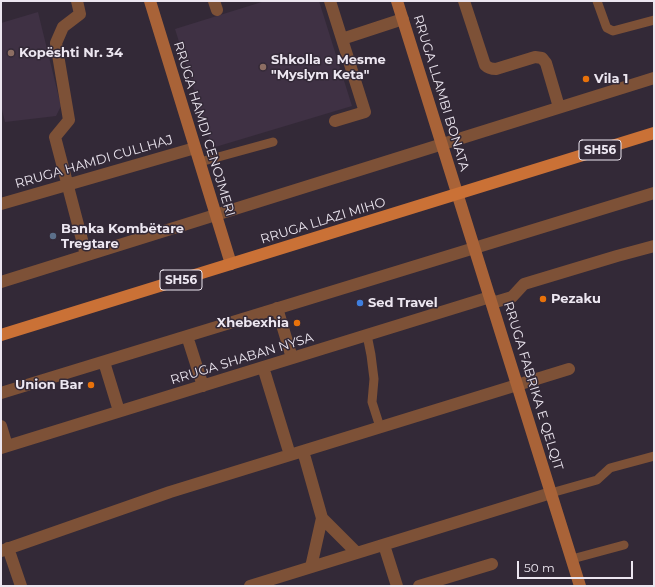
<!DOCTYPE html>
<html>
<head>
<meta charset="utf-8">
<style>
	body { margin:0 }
	#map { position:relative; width:655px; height:587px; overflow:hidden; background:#332937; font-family:Montserrat,sans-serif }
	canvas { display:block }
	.frame { position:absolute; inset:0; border:2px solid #ece6f0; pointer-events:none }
	.scale { position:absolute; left:517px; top:561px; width:116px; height:18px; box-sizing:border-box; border:2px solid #ece6f0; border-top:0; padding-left:5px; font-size:12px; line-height:14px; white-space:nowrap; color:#ece6f0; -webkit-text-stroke:3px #332937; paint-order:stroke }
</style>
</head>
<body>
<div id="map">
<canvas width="655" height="587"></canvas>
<div class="frame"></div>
<div class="scale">50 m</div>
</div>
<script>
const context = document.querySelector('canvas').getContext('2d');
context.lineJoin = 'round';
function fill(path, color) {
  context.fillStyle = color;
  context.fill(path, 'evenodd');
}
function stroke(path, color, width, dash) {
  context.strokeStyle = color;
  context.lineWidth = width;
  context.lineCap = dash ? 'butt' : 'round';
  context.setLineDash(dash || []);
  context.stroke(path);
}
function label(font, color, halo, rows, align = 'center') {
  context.font = font + ' Montserrat,sans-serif';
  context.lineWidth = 3;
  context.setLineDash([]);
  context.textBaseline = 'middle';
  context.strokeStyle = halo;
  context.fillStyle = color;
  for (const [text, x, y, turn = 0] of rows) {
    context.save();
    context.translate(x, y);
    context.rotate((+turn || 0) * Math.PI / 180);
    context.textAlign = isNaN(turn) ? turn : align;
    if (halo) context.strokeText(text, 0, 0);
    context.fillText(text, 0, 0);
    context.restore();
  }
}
fill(new Path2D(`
	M265,1H319L352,106L212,148L175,29Z
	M38,12L61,106L56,116L5,122L1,105V23Z`), '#3f3144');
stroke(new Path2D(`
	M597,1L606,26L607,28L613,31L654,20
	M200,162L273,142
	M367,335L371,355L374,379L372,402L380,427
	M551,493L597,480L610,468L654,456
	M572,559L624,545`), '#7d5137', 9);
stroke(new Path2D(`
	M77,1L80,14L63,27L56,43L69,120L55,137L86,255
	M214,1L217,10
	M330,1L365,112L335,121
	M464,1L485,65C488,68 491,69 496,69L535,57L542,58L546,63L559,107
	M342,39L403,19
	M1,204L195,148
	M1,282L654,78
	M492,303L512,297L524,284L617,256L654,246
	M277,308L292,358
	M187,336L203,386
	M104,362L119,411
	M263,367L290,455
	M1,393L654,193
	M1,426L7,446
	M1,448L490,297
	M303,451L322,518L357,553
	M384,545L397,586
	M8,548L21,586
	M1,551L170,492L569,369
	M311,567L322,518
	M250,586L551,493
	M419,586L492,564`), '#7d5137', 12);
stroke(new Path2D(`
	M150,1L231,264
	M397,1L580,586`), '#a96338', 12);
stroke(new Path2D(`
	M1,335L654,133`), '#ca7136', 12);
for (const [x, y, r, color] of [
	[11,53,4,"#8d6e63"],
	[263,67,4,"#8d6e63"],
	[586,79,4,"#e8710a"],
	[53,236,4,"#5c6f8a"],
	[543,299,4,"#e8710a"],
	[360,303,4,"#3f7fe0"],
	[297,323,4,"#e8710a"],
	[91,385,4,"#e8710a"]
]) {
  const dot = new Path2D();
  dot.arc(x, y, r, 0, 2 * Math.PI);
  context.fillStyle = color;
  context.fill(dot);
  stroke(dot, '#332937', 1.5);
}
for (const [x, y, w] of [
	[600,150,42],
	[181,280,42]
]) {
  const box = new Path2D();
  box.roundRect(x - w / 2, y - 10, w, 20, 3);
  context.fillStyle = '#332937';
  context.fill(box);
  stroke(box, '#ece6f0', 1);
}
label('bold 12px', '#ece6f0', null, [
	["SH56",600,150],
	["SH56",181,280]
]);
label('bold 13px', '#ece6f0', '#332937', [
	["Kopështi Nr. 34",19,53],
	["Shkolla e Mesme",271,60],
	["\"Myslym Keta\"",271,75],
	["Vila 1",594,79],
	["Banka Kombëtare",61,229],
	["Tregtare",61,244],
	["Pezaku",551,299],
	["Sed Travel",368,303],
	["Xhebexhia",289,323,"right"],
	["Union Bar",83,385,"right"]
], 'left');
label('13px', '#ece6f0', '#332937', [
	["RRUGA LLAMBI BONATA",441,93,73],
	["RRUGA HAMDI CENOJMERI",204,129,73],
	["RRUGA HAMDI CULLHAJ",94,162,-16],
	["RRUGA LLAZI MIHO",323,221,-17],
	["RRUGA SHABAN NYSA",242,359,-17],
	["RRUGA FABRIKA E QELQIT",533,386,73]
]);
</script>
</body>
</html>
